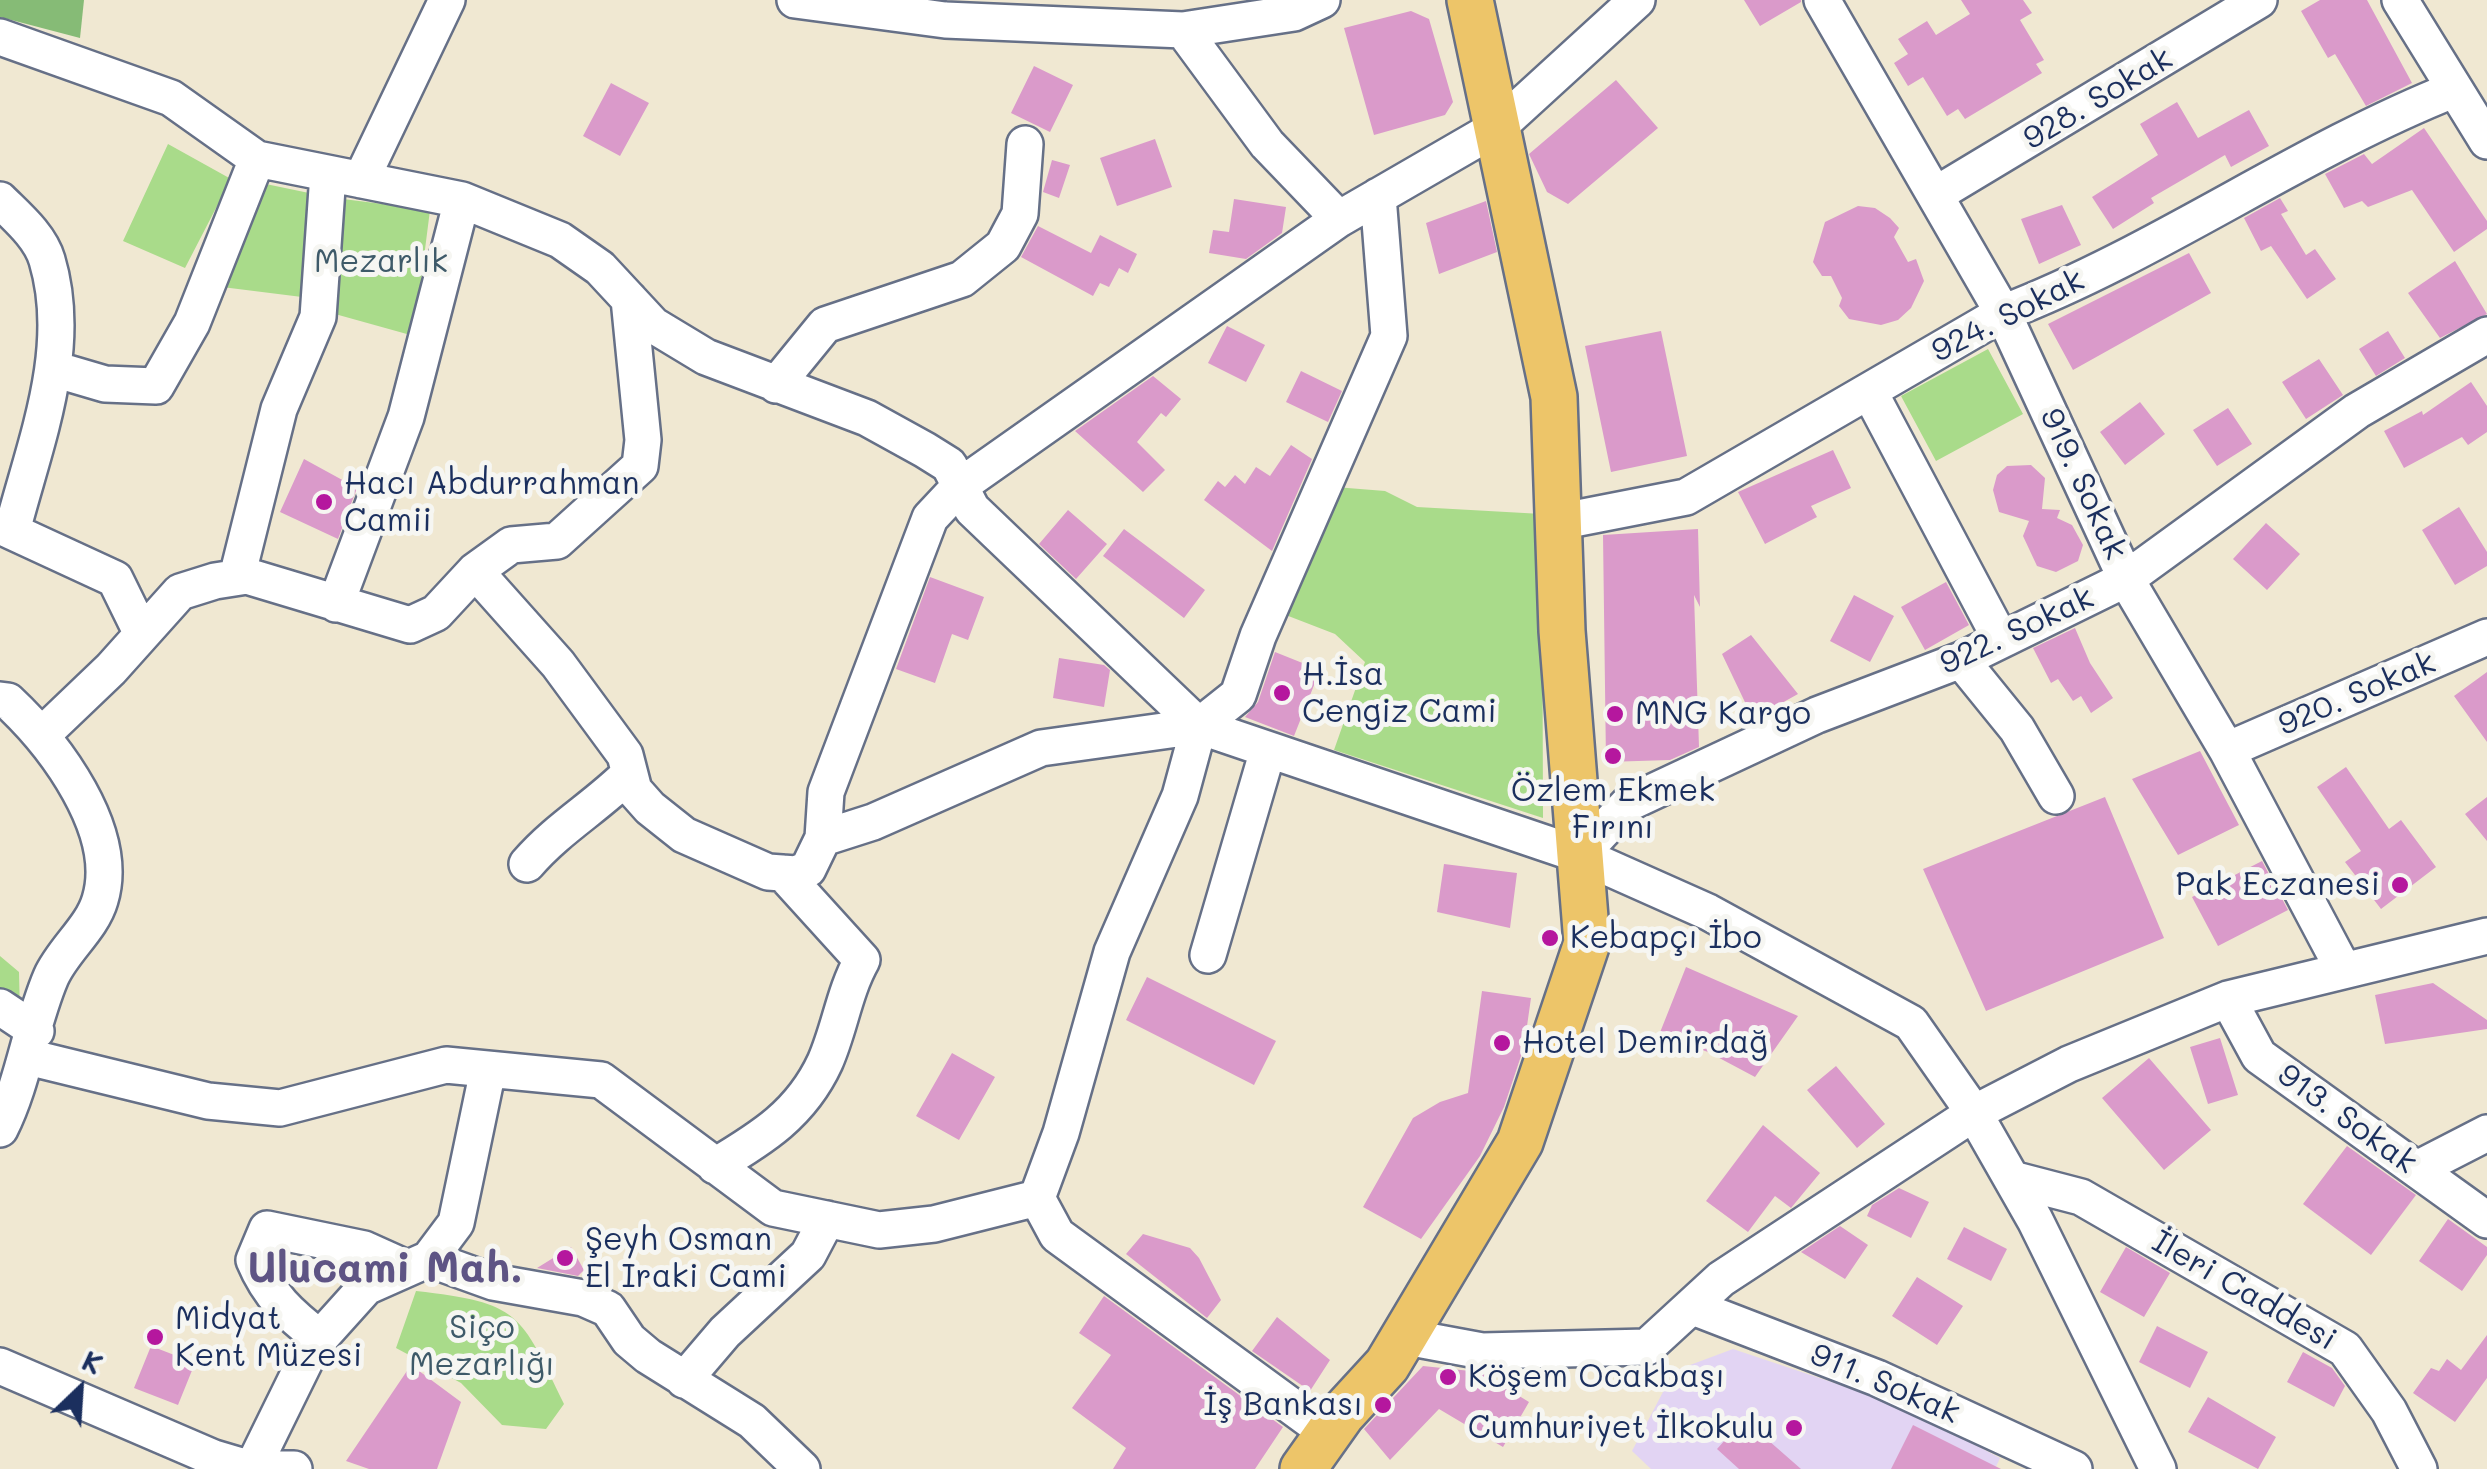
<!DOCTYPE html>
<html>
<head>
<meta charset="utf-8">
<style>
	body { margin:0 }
	#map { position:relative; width:2487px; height:1469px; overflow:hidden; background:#f0e8d2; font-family:Mali,sans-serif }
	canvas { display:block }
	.north { position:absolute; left:30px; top:1339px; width:100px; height:100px; -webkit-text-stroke:8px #f6f6f2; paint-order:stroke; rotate:25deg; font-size:28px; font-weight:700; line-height:40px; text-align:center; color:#1b2f5e }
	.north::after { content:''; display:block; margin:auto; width:35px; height:45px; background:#1b2f5e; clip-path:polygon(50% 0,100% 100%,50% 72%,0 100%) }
</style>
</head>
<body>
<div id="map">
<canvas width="2487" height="1469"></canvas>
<div class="north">K</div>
</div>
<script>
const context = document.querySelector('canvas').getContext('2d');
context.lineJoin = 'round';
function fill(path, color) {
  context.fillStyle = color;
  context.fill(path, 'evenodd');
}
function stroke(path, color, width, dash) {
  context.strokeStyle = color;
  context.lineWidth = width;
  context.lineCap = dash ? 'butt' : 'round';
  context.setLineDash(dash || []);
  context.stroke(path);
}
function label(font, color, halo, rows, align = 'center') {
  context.font = font + ' Mali,sans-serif';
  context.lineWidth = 10;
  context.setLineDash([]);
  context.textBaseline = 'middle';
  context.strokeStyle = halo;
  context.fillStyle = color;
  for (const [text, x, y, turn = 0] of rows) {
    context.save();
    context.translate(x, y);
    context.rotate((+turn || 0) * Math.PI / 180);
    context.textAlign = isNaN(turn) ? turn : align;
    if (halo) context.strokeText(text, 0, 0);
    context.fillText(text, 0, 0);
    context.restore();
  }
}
fill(new Path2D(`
	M1733,1349L1900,1405L2000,1458L1995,1469H1651L1632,1451L1674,1371Z`), '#e2d4f3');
fill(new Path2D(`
	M168,144L231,179L185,268L123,241Z
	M261,183L309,193L310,298L222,287Z
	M343,199L430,210L414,336L335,314Z
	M1988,349L2023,414L1936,461L1901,396Z
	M1335,487L1385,491L1417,507L1542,514L1543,818L1334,750L1365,662L1335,634L1278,612Z
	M0,956L19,972L20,1014L0,1000Z
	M416,1291C520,1303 520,1312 564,1404L546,1429L502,1425L461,1383L396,1348Z`), '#a9db8a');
fill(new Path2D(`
	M0,0H84L80,38L0,17Z`), '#86bb76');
fill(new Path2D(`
	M1744,0H1801V2L1760,26Z
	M1961,0H2023L2032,13L2020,20L2044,60L2036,64L2042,73L1965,119L1958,109L1947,116L1923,77L1908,86L1894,63L1908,54L1898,39L1927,21L1936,35L1970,14Z
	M2320,0H2367L2412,83L2366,106L2335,54L2328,58L2301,11Z
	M1411,11L1429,19L1453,102L1445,115L1374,135L1344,28Z
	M1034,66L1073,85L1050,132L1011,113Z
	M1616,80L1658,128L1568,204L1547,192L1529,154Z
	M611,83L649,103L620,156L583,136Z
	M2177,102L2198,138L2249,110L2269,146L2231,167L2225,155L2151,198L2154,203L2113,229L2092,197L2158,155L2140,124Z
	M2424,128L2487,221V229L2454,252L2412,190L2368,207L2362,201L2344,208L2325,174L2364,154L2372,164Z
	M1155,139L1172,187L1117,206L1100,158Z
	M1052,160L1070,165L1059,198L1043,192Z
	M2280,198L2288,211L2281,214L2306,255L2315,249L2336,279L2307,299L2271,246L2261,251L2244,218Z
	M1234,199L1286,207L1282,233L1246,259L1209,253L1213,230L1229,232Z
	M1486,201L1497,252L1439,274L1426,223Z
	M2062,205L2081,245L2039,264L2021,219Z
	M1858,206L1875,208L1890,218L1899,228L1894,237L1908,262L1916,259L1924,281L1911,308L1898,320L1881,325L1849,319L1839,306L1842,298L1831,276H1822L1813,262L1825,222Z
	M1038,226L1091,253L1100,235L1137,254L1128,273L1119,268L1109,287L1100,283L1093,296L1021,257Z
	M2189,253L2211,293L2073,370L2048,324Z
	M2455,261L2487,314L2440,338L2408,293Z
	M1227,326L1265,345L1246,382L1208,363Z
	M1661,331L1687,456L1611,472L1585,346Z
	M2388,331L2405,358L2376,376L2359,349Z
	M2319,359L2343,395L2306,419L2282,382Z
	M1301,371L1342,391L1328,422L1286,402Z
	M1153,376L1181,399L1166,417L1161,413L1137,442L1165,470L1143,492L1075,431Z
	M2471,382L2487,406V432L2468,445L2462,437L2404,468L2384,431L2422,411L2423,415Z
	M2140,402L2165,434L2125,465L2100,432Z
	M2228,408L2252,444L2217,466L2193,430Z
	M1291,445L1312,459L1272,551L1204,500L1218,481L1225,487L1235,475L1245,484L1256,467L1270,476Z
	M1833,450L1851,488L1811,506L1817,517L1765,544L1738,492Z
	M304,459L357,488L338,539L280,512Z
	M2031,465L2045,478L2042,509L2060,510L2057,518L2072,525L2083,545L2078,561L2056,572L2037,566L2023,536L2029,521L1999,512L1993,490L1997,475L2007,466Z
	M2459,507L2487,552V566L2455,585L2422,530Z
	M1068,510L1107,544L1076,579L1039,544Z
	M2266,523L2300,554L2267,590L2233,559Z
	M1124,529L1205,590L1184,618L1103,556Z
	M1698,529L1700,607L1694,595L1699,747L1670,760L1606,762L1603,535Z
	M930,577L984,597L968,640L952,634L935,683L896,669Z
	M1946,582L1969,625L1925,650L1901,607Z
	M1854,595L1894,616L1870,662L1830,641Z
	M2075,628L2090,663L2113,698L2091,713L2081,696L2073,701L2058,679L2051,683L2033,648Z
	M1751,635L1798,694L1753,719L1722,654Z
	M1275,652L1320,670L1294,736L1245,717L1258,702Z
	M1059,658L1104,665L1110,670L1104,707L1053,698Z
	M2487,672V742L2454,696Z
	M2200,751L2239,825L2178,855L2132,779Z
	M2346,767L2389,829L2401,820L2436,867L2381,909L2345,862L2361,851L2317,787Z
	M2105,797L2164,938L1986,1011L1923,869Z
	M2487,797V841L2465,814Z
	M2262,861L2288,910L2218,946L2192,897Z
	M1444,864L1517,873L1510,928L1437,912Z
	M1686,967L1798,1016L1755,1077L1708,1052L1659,1035Z
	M1147,977L1276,1041L1254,1085L1126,1020Z
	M2433,983L2487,1020V1029L2385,1044L2375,995Z
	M1482,991L1531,998L1524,1047L1504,1107L1480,1156L1421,1239L1363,1207L1413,1118L1440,1102L1468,1093Z
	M2220,1038L2238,1095L2208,1104L2190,1047Z
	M952,1053L995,1077L959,1140L916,1116Z
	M2149,1058L2211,1130L2164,1170L2102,1098Z
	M1836,1066L1885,1124L1857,1148L1807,1090Z
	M1763,1125L1820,1173L1791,1208L1775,1196L1748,1232L1706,1201Z
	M2347,1146L2416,1195L2371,1255L2303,1204Z
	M1899,1188L1929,1202L1911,1238L1867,1216L1872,1205Z
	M2448,1219L2487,1247V1255L2462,1291L2419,1261Z
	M1840,1226L1868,1245L1845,1279L1801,1252Z
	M1964,1227L2007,1249L1991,1281L1947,1259Z
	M1143,1234L1190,1248L1199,1258L1221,1300L1207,1318L1126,1254Z
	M571,1247L584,1270L578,1276L537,1268Z
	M2126,1247L2170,1273L2144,1317L2100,1292Z
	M1917,1277L1963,1306L1937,1345L1892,1316Z
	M1104,1296L1283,1427L1255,1469H1113L1126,1448L1072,1408L1111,1355L1079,1333Z
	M1277,1317L1330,1360L1310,1391L1252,1351Z
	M2157,1326L2208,1352L2190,1388L2139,1362Z
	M2487,1335V1378L2455,1422L2413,1393L2431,1368L2439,1371L2447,1359L2461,1370Z
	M151,1346L195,1363L178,1405L134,1388Z
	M2303,1352L2332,1368L2345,1386L2334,1407L2287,1382Z
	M411,1365L461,1402L437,1469H369L346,1461Z
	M1423,1366L1480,1372L1529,1402L1503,1447L1439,1409L1390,1460L1364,1429Z
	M2208,1397L2276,1437L2258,1469L2188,1432Z
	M1744,1419L1801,1469H1739L1717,1449Z
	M1913,1425L2001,1469H1891Z`), '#da9aca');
const minor = new Path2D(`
	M795,0L945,20L1183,30L1294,13L1322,0
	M1822,0L2003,313L2126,579L2227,750L2343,969
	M2400,0L2487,141
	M1183,30L1267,144L1339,219
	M0,37L171,98L257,159L462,200L560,240L600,268L653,325L706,357L867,418L925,450L949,465L972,509L1199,726
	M361,180L447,0
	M1935,195L2259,0
	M0,200C17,217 40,236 47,260C74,350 34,445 12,531
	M54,369L105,384L156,386L192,323L257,159
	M776,385L825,325L962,279L1003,246L1020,214L1025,144
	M1869,391L2001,640
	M1558,522L1686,497L2003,313C2159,253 2297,152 2453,90
	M0,526L115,579L142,634
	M475,571L558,664L625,755L634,790L650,808L684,835L768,872L796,874L808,869L823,838L826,792L930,518L960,486L1339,219L1498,127L1637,0
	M237,577L279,409L318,317L328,174
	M336,604L406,417L462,200
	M1961,660L2017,729L2056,796
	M0,700L8,701C54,744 121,831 100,900C92,928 63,950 51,977C30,1026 24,1081 0,1129
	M43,734L111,669L180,592L215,581L247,576L410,625L436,613L475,571L511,545L557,541L640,466L643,440L629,299
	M2227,750L2487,637
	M823,838L873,822L1041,748L1199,726L1580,855L1708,912L1911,1023L1974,1113L2035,1220L2158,1469
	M1580,855L1629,803L1817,715L1961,660L2126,579L2357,411L2487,335
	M527,864C558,828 596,807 629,774
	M1208,955L1268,750
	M2228,999L2259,1056L2487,1220
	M0,1007L36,1031
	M28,1057L208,1101L280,1108L446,1065L601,1080L773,1208L879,1230L934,1224L1037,1198
	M715,1166C762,1138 801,1114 825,1062C840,1028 844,992 862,960L783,873
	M2417,1169L2487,1133
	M2012,1179L2081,1197L2345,1349L2389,1411L2419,1469
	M429,1259L493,1282L583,1298L608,1309L629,1340L648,1356L752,1421L802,1469
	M1693,1307L1877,1378L2074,1469
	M1401,1336L1482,1351L1647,1347L1721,1279L1974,1113L2069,1064L2228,999L2487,936
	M320,1338C290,1315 269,1296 254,1260L267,1229L364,1249L404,1267
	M0,1366L214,1458L251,1469
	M684,1380L725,1332L808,1255L827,1219
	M1328,1433L1057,1235L1037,1198L1061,1133L1112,952L1180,796L1199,726L1238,695L1258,636L1389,336L1378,196
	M252,1469L312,1347L366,1287L429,1259L456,1223L488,1070
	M262,1469H294`);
const major = new Path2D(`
	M1303,1469L1342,1414L1387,1365L1520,1142L1587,943L1562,631L1554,397L1470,0`);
stroke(minor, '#667087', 40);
stroke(major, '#667087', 50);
stroke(minor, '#fff', 35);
stroke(major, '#edc569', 45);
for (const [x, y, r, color] of [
	[324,502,10,"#b5179e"],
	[1282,693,10,"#b5179e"],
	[1615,714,10,"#b5179e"],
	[1613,756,10,"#b5179e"],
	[2400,885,10,"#b5179e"],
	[1550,938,10,"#b5179e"],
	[1502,1043,10,"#b5179e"],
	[565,1258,10,"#b5179e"],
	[155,1337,10,"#b5179e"],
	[1448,1377,10,"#b5179e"],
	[1383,1405,10,"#b5179e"],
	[1794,1428,10,"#b5179e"]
]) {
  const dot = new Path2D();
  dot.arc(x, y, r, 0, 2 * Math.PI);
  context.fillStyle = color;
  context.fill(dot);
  stroke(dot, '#f6f6f2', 4);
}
label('32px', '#1b2f5e', '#f6f6f2', [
	["928. Sokak",2098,99,-31],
	["924. Sokak",2008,316,-27],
	["919. Sokak",2083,484,65],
	["922. Sokak",2017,631,-25],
	["920. Sokak",2357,694,-23],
	["913. Sokak",2347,1119,36],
	["İleri Caddesi",2244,1291,30],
	["911. Sokak",1885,1384,23]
]);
label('32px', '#3e5a69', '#f6f6f2', [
	["Mezarlık",381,262],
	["Siço",482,1328],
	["Mezarlığı",482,1365]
]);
label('32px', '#1b2f5e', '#f6f6f2', [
	["Hacı Abdurrahman",344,484],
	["Camii",344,521],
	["H.İsa",1302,675],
	["Cengiz Cami",1302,712],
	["MNG Kargo",1635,714],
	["Özlem Ekmek",1613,791,"center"],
	["Fırını",1613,828,"center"],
	["Pak Eczanesi",2380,885,"right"],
	["Kebapçı İbo",1570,938],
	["Hotel Demirdağ",1522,1043],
	["Şeyh Osman",585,1240],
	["El Iraki Cami",585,1277],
	["Midyat",175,1319],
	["Kent Müzesi",175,1356],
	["Köşem Ocakbaşı",1468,1377],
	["İş Bankası",1363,1405,"right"],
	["Cumhuriyet İlkokulu",1774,1428,"right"]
], 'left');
label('bold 42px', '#5e5484', '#f6f6f2', [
	["Ulucami Mah.",385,1269]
]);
</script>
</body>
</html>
